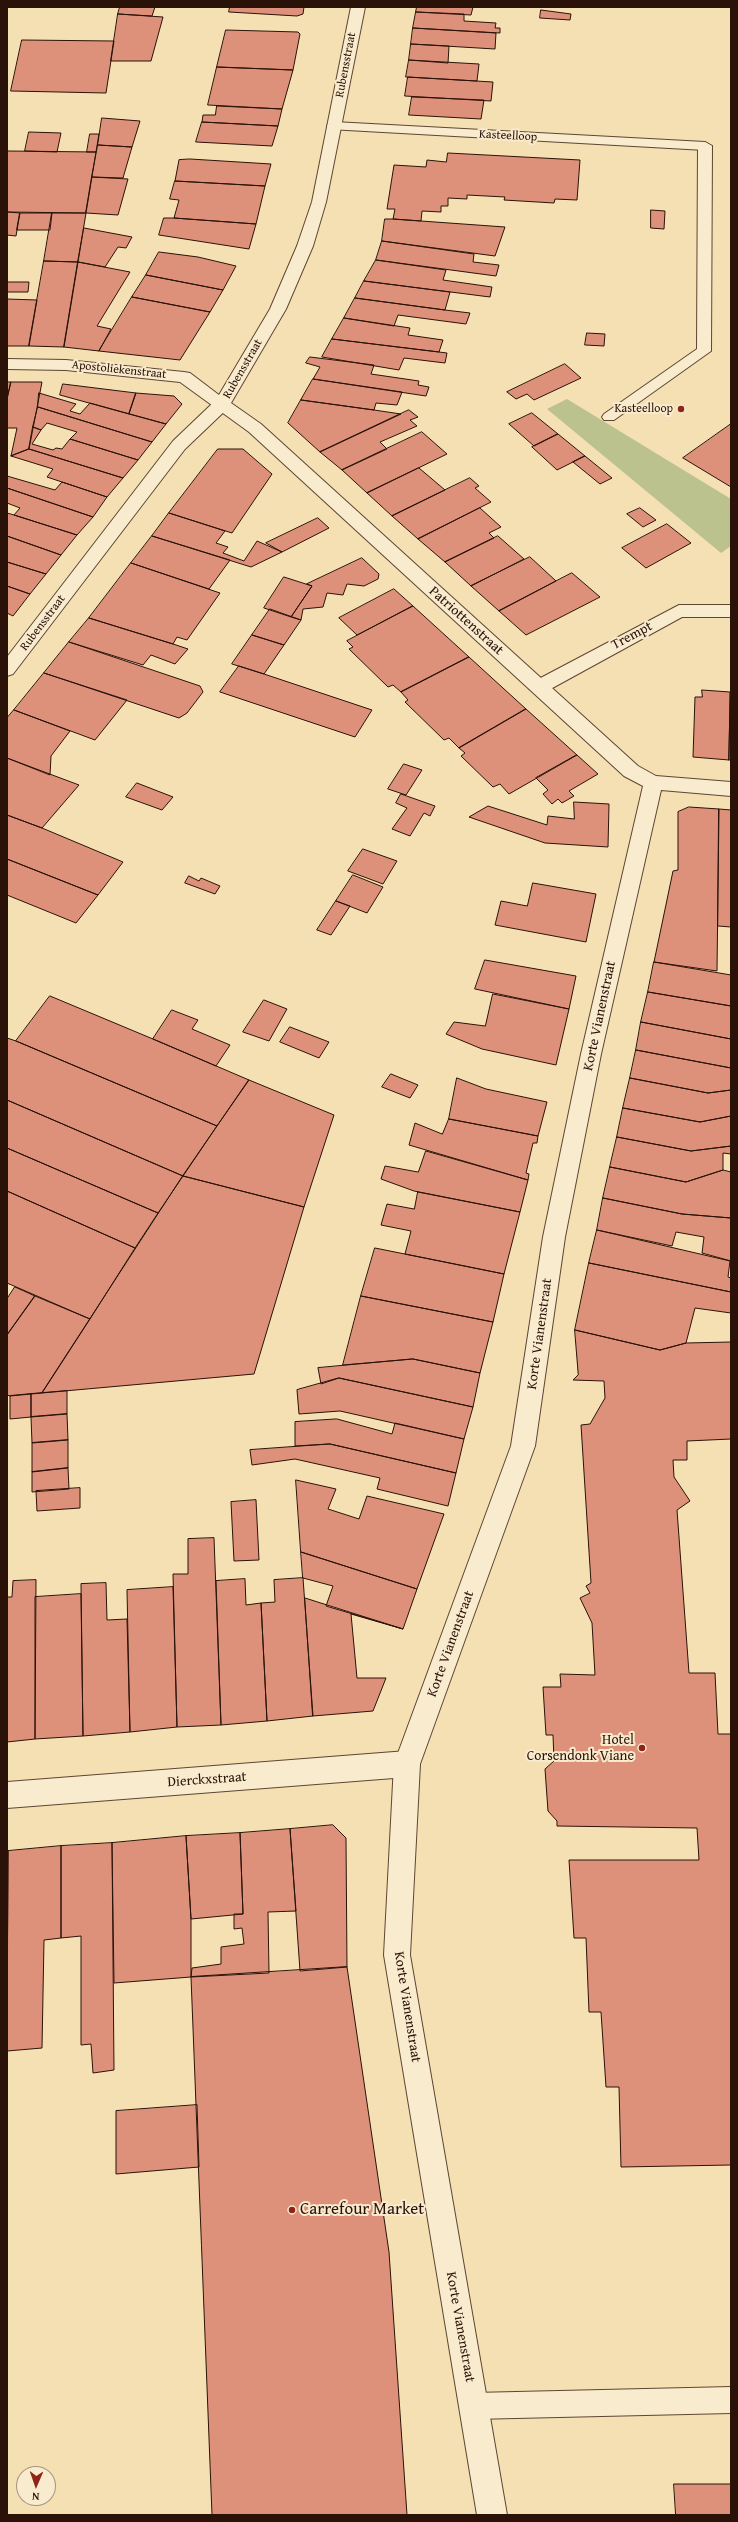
<!DOCTYPE html>
<html>
<head>
<meta charset="utf-8">
<style>
	body { margin:0 }
	#map { position:relative; width:738px; height:2522px; overflow:hidden; background:#f5e0b3; font-family:"Gentium Book Plus",serif }
	canvas { display:block }
	.frame { position:absolute; inset:0; border:8px solid #2b1208; pointer-events:none }
	.north { position:absolute; left:16px; top:2466px; width:40px; height:40px; box-sizing:border-box; background:#f8ebce; border:1px solid #a6947f; border-radius:50%; rotate:182deg; font-size:11px; font-weight:700; line-height:16px; text-align:center; color:#2b1208 }
	.north::after { content:''; display:block; margin:auto; width:14px; height:18px; background:#8f2418; clip-path:polygon(50% 0,100% 100%,50% 72%,0 100%) }
</style>
</head>
<body>
<div id="map">
<canvas width="738" height="2522"></canvas>
<div class="frame"></div>
<div class="north">N</div>
</div>
<script>
const context = document.querySelector('canvas').getContext('2d');
context.lineJoin = 'round';
function fill(path, color) {
  context.fillStyle = color;
  context.fill(path, 'evenodd');
}
function stroke(path, color, width, dash) {
  context.strokeStyle = color;
  context.lineWidth = width;
  context.lineCap = dash ? 'butt' : 'round';
  context.setLineDash(dash || []);
  context.stroke(path);
}
function label(font, color, halo, rows, align = 'center') {
  context.font = font + ' "Gentium Book Plus",serif';
  context.lineWidth = 4;
  context.setLineDash([]);
  context.textBaseline = 'middle';
  context.strokeStyle = halo;
  context.fillStyle = color;
  for (const [text, x, y, turn = 0] of rows) {
    context.save();
    context.translate(x, y);
    context.rotate((+turn || 0) * Math.PI / 180);
    context.textAlign = isNaN(turn) ? turn : align;
    if (halo) context.strokeText(text, 0, 0);
    context.fillText(text, 0, 0);
    context.restore();
  }
}
fill(new Path2D(`
	M567,399L731,499V546L721,553L547,409Z`), '#bbc28d');
const building = new Path2D(`
	M120,7H155L152,16L118,14Z
	M230,7H304L303,14L297,16L229,12Z
	M417,7H473L471,15L416,12Z
	M541,10L571,14L570,20L540,18Z
	M416,12L464,14V21L496,23L495,28H500V33L413,28Z
	M118,14L163,17L151,61H111Z
	M413,28L496,33L495,49L411,44Z
	M226,30L298,32L300,34L293,70L217,67Z
	M22,40L114,41L106,93L11,91Z
	M411,44L449,46L448,63L409,60Z
	M409,60L479,64L477,81L406,77Z
	M217,67L293,70L282,109L208,105Z
	M408,77L493,82L491,101L405,96Z
	M412,97L484,100L481,119L409,115Z
	M217,106L282,109L278,126L202,122L203,115H215Z
	M102,118L140,121L132,147L98,145Z
	M202,122L278,126L272,146L196,142Z
	M29,132L61,133L57,152L25,151Z
	M90,134H99L96,152H87Z
	M98,145L132,147L123,178L92,177Z
	M7,151L96,152L86,213L7,212Z
	M448,153L580,160L577,200L555,199L554,203L504,200L505,197L467,195V199L448,198V206H441V212L422,211L421,221L393,219L395,209H387L394,165L426,167L427,160L446,162Z
	M190,159L271,164L265,186L175,181L179,160Z
	M92,177L128,179L118,215L86,213Z
	M175,181L265,186L256,224L174,218L179,200L170,199Z
	M651,210L665,211L664,229L651,228Z
	M7,212L20,213L16,236L7,235Z
	M20,213H52L50,230H17Z
	M52,213H86L78,262L44,261Z
	M164,218H174L256,224L249,249L159,235Z
	M385,219H393L505,227L495,256L382,241Z
	M84,228L132,237L126,248L118,247L105,267L78,262Z
	M382,241L474,254L473,262L499,265L496,276L376,260Z
	M159,252L198,257L236,266L223,290L146,275Z
	M376,260L446,270L443,280L492,287L490,297L364,281Z
	M44,261L78,262L64,347L29,346Z
	M78,262L130,272L97,326L111,329L99,351L64,347Z
	M146,275L223,290L210,312L132,297Z
	M364,281L450,292L445,310L355,298Z
	M7,282H29L28,292H7Z
	M132,297L210,312L180,360L99,351Z
	M355,298L445,310L470,313L466,324L398,315L394,326L344,318Z
	M7,299L37,300L29,346H7Z
	M344,318L410,328L408,335L443,340L439,352L332,339Z
	M587,333L605,334L604,346L585,345Z
	M332,339L439,352L447,353L445,363L404,358L399,370L322,357Z
	M310,357L374,365L371,374L419,381L418,385L429,387L426,396L313,379L320,367L306,363Z
	M565,364L581,378L534,400L527,394L516,399L507,392Z
	M313,379L402,392L397,405L376,403L374,410L301,400Z
	M7,382H11L7,399Z
	M11,382H42L29,449L11,456L17,428H7V399Z
	M63,384L136,393L129,414L60,395Z
	M39,393L76,404L70,411L80,414L90,403L166,424L152,442L38,407Z
	M136,393L174,396L182,404L166,424L129,414Z
	M301,400L374,410L401,414L320,452L288,423Z
	M38,407L152,442L138,460L70,439L77,432L47,423L41,430L33,427Z
	M409,410L418,417L410,420L417,426L380,442L387,449L342,470L320,452Z
	M532,413L558,434L534,446L509,424Z
	M731,424V487L683,458Z
	M33,427L41,430L32,444L53,450L56,448L62,449L70,439L138,460L123,478L29,449Z
	M422,432L447,454L367,493L342,470Z
	M558,434L585,456L557,470L532,447Z
	M29,449L123,478L107,497L47,477L53,469L11,456Z
	M218,449H243L272,474L232,533L169,513Z
	M585,456L612,478L600,484L573,462Z
	M419,468L445,490L392,516L367,493Z
	M7,476L55,490L62,482L107,497L93,517L7,488Z
	M470,478L479,486L475,488L491,502L418,539L392,516Z
	M7,488L93,517L77,535L14,515L20,508L7,503Z
	M480,508L501,527L489,533L494,538L445,562L418,539Z
	M640,508L656,520L643,527L627,514Z
	M7,513L14,515L77,535L61,555L7,536Z
	M169,513L225,531L216,543L228,547L223,553L244,561L257,541L282,552L251,567L152,536Z
	M318,518L329,528L282,552L266,543Z
	M667,524L691,543L646,568L622,548Z
	M7,536L61,555L46,574L7,562Z
	M152,536L230,560L209,589L131,563Z
	M498,536L524,559L471,586L445,562Z
	M530,557L556,581L499,611L471,586Z
	M362,558L379,574L378,579L364,586L347,584L343,595L327,593L323,607L303,609L301,620L291,617L312,586L307,584Z
	M7,562L46,574L30,594L7,586Z
	M131,563L220,593L187,640L177,637L173,644L89,618Z
	M572,573L600,597L526,635L499,611Z
	M284,577L312,586L291,617L264,608Z
	M7,586L30,594L13,616L7,613Z
	M394,589L413,606L357,635L339,618Z
	M413,606L469,657L401,692L393,685L388,687L349,649L353,647L347,641Z
	M270,609L301,620L284,645L252,635Z
	M89,618L173,644L188,649L175,664L151,655L143,665L69,642Z
	M252,635L284,645L264,674L232,664Z
	M69,642L200,686L203,692L187,713L179,718L44,673Z
	M469,657L526,709L459,748L449,738L444,740L405,702L408,700L401,692Z
	M239,666L264,674L372,710L355,737L220,692Z
	M44,673L127,700L95,740L14,710Z
	M731,673V760H729Z
	M702,690L730,692L729,760L693,757L695,697H702Z
	M526,709L577,755L509,794L500,784L493,787L461,756L465,753L459,748Z
	M14,710L70,731L51,756L50,775L7,758V718Z
	M577,755L598,774L569,791L574,796L562,803L558,799L552,804L543,794L548,790L536,778Z
	M7,758L79,785L42,828L7,815Z
	M404,764L422,770L406,795L388,789Z
	M137,783L173,797L162,810L126,797Z
	M401,794L435,806L430,816L424,813L410,836L392,829L407,808L396,803Z
	M574,802L609,804L608,847L545,843L469,817L488,806L547,825L548,816L574,819Z
	M689,807L719,809L717,971L654,962L673,871L678,870V812Z
	M719,809L731,810V927L718,926Z
	M7,815L42,828L123,862L98,895L7,859Z
	M363,849L397,861L383,884L348,871Z
	M7,859L98,895L76,923L7,895Z
	M353,875L383,887L367,913L336,901Z
	M189,876L199,881L201,878L220,886L215,894L185,883Z
	M533,883L596,894L586,942L495,925L501,901L527,906Z
	M336,901L350,906L331,935L317,930Z
	M485,960L576,976L569,1009L475,989Z
	M654,962L731,975V1006L648,992Z
	M648,992L731,1006V1039L641,1022Z
	M493,994L569,1009L556,1065L482,1049L446,1034L454,1022L485,1026Z
	M50,996L153,1039L249,1080L217,1126L16,1041Z
	M264,1000L287,1009L269,1041L243,1032Z
	M172,1010L198,1020L192,1029L230,1045L216,1066L153,1039Z
	M641,1022L731,1039V1068L636,1050Z
	M290,1027L329,1042L319,1058L280,1042Z
	M7,1038L16,1041L217,1126L183,1176L7,1100Z
	M636,1050L731,1068V1090L708,1093L630,1078Z
	M391,1074L418,1085L410,1098L382,1087Z
	M457,1078L486,1089L547,1102L538,1136L449,1119Z
	M630,1078L708,1093L731,1090V1116L700,1122L623,1108Z
	M249,1080L334,1115L304,1207L183,1176Z
	M7,1100L183,1176L158,1213L7,1148Z
	M623,1108L700,1122L731,1116V1146L691,1151L617,1137Z
	M449,1119L538,1136L537,1143H533L526,1173L529,1174L528,1180L409,1145L415,1123L442,1134Z
	M617,1137L691,1151L731,1146V1154L723,1153V1170L686,1182L610,1167Z
	M7,1148L158,1213L135,1248L7,1191Z
	M426,1151L528,1180L520,1212L414,1191L381,1179L385,1166L418,1172Z
	M610,1167L686,1182L723,1170L731,1172V1218L682,1214L603,1198Z
	M183,1176L304,1207L254,1374L42,1393Z
	M7,1191L135,1248L90,1319L7,1283Z
	M418,1192L520,1212L504,1274L405,1254L411,1231L381,1225L387,1204L414,1209Z
	M603,1198L682,1214L731,1218V1261L702,1253L704,1237L676,1232L672,1246L597,1230Z
	M597,1230L730,1261L728,1277L731,1278V1292L589,1263Z
	M375,1248L504,1274L493,1322L361,1296Z
	M589,1263L731,1292V1313L695,1308L686,1343L660,1350L575,1330Z
	M15,1287L35,1296L7,1335V1299Z
	M35,1296L90,1319L42,1393L10,1396L7,1395V1335Z
	M361,1296L493,1322L480,1373L413,1359L343,1365Z
	M575,1330L660,1350L686,1343L731,1342V1439L687,1441V1460H673L674,1477L690,1501L677,1510L689,1673H715L718,1734H731V2165L621,2167L619,2087H606L601,2012H589L586,1938H574L569,1860H699L697,1828L557,1826V1821L548,1811L545,1769L554,1761L553,1735H546L543,1687H561L560,1674L595,1675L592,1623L580,1598L590,1593L586,1586L591,1583L581,1425L590,1424L605,1398L604,1381L573,1380L578,1375Z
	M413,1359L480,1373L473,1407L339,1378L321,1384L318,1368Z
	M339,1378L473,1407L464,1439L340,1411L299,1414L297,1390Z
	M67,1391V1414L31,1417V1394Z
	M31,1394V1417L10,1419V1396Z
	M67,1414L68,1440L32,1443L31,1417Z
	M337,1419L392,1434L395,1423L464,1439L456,1473L330,1444L295,1446V1422Z
	M68,1440V1468L32,1472V1443Z
	M330,1444L456,1473L448,1506L377,1489L380,1478L295,1459L252,1465L250,1450Z
	M68,1468L69,1489L32,1492V1472Z
	M296,1480L336,1489L328,1509L359,1519L367,1496L444,1514L417,1589L301,1552Z
	M80,1488V1508L37,1511L36,1491Z
	M256,1500L259,1560L234,1561L231,1502Z
	M214,1538L221,1725L177,1727L173,1574H188V1539Z
	M301,1552L417,1589L403,1629L326,1606L333,1586L303,1578Z
	M303,1578L313,1716L267,1721L261,1603L275,1602L274,1580Z
	M245,1579L246,1605L261,1603L267,1721L221,1725L216,1581Z
	M36,1580L35,1739L7,1742V1597H12L13,1581Z
	M106,1583L107,1620L127,1619L130,1732L83,1736L81,1584Z
	M173,1587L177,1727L130,1732L127,1590Z
	M81,1594L83,1736L35,1739V1597Z
	M305,1598L403,1629L351,1614L357,1678H386L373,1711L313,1716Z
	M333,1825L346,1838L347,1967L300,1971L290,1829Z
	M290,1829L296,1911L268,1912L269,1973L191,1977L192,1968L221,1964V1947L244,1944L242,1928L234,1929V1914H243L240,1833Z
	M240,1833L243,1914L191,1919L186,1836Z
	M186,1836L191,1919V1977L114,1983L112,1843Z
	M112,1843L114,2070L93,2073L91,2044L81,2045V1936L61,1938V1846Z
	M61,1846V1938L44,1940L42,2048L7,2051L8,1851Z
	M7,1851H8L7,2023Z
	M347,1967L389,2252L407,2515H212L191,1977Z
	M197,2105L199,2167L116,2174V2111Z
	M674,2484H731V2515H676Z`);
fill(building, '#dd917b');
stroke(building, '#2b1208', 1);
const service = new Path2D(`
	M705,142L712,146L711,351L614,420H604L602,417L604,414L697,349L698,146Z
	M731,2387V2413L473,2419L463,2416L460,2406L463,2396L473,2393Z`);
const minor = new Path2D(`
	M334,122L705,142L712,146L705,150L329,129L327,126L329,123Z
	M222,399L228,400L230,404L228,408L185,449L13,674L7,676V657L173,441L216,400Z
	M679,605H731V617H682L545,692L539,693L533,692L530,687L533,682Z
	M407,1751L416,1755L420,1764L416,1773L407,1777L7,1808V1782Z`);
const tertiary = new Path2D(`
	M351,7H365L326,202L313,246L286,309L231,403L261,424L638,766L656,776L731,782V796L661,790L601,1054L565,1237L535,1446L420,1764L410,1955L507,2515H477L384,1955L394,1764L511,1446L543,1237L581,1054L643,786L624,776L249,432L180,382L66,370L7,369V359L66,360L184,372L190,373L219,395L270,309L297,246L312,202Z`);
stroke(service, '#5e4633', 2);
stroke(minor, '#5e4633', 2);
stroke(tertiary, '#5e4633', 2);
fill(service, '#f8ebce');
fill(minor, '#f8ebce');
fill(tertiary, '#f8ebce');
for (const [x, y, r, color] of [
	[681,409,4,"#8f2418"],
	[642,1748,4,"#8f2418"],
	[292,2210,4,"#8f2418"]
]) {
  const dot = new Path2D();
  dot.arc(x, y, r, 0, 2 * Math.PI);
  context.fillStyle = color;
  context.fill(dot);
  stroke(dot, '#f8ebce', 1.5);
}
label('12px', '#2b1208', '#f8ebce', [
	["Rubensstraat",346,65,-79],
	["Kasteelloop",508,136,3],
	["Rubensstraat",243,369,-60],
	["Apostoliekenstraat",119,370,6],
	["Rubensstraat",43,623,-53]
]);
label('12px', '#2b1208', '#f8ebce', [
	["Kasteelloop",673,409]
], 'right');
label('14px', '#2b1208', '#f8ebce', [
	["Patriottenstraat",466,621,42],
	["Trempt",632,636,-28],
	["Korte Vianenstraat",600,1016,-78],
	["Korte Vianenstraat",540,1334,-82],
	["Korte Vianenstraat",451,1644,-70],
	["Dierckxstraat",207,1780,-4],
	["Korte Vianenstraat",407,2007,81],
	["Korte Vianenstraat",460,2327,80]
]);
label('14px', '#2b1208', '#f8ebce', [
	["Hotel",634,1740],
	["Corsendonk Viane",634,1756]
], 'right');
label('17px', '#2b1208', '#f8ebce', [
	["Carrefour Market",300,2210]
], 'left');
</script>
</body>
</html>
